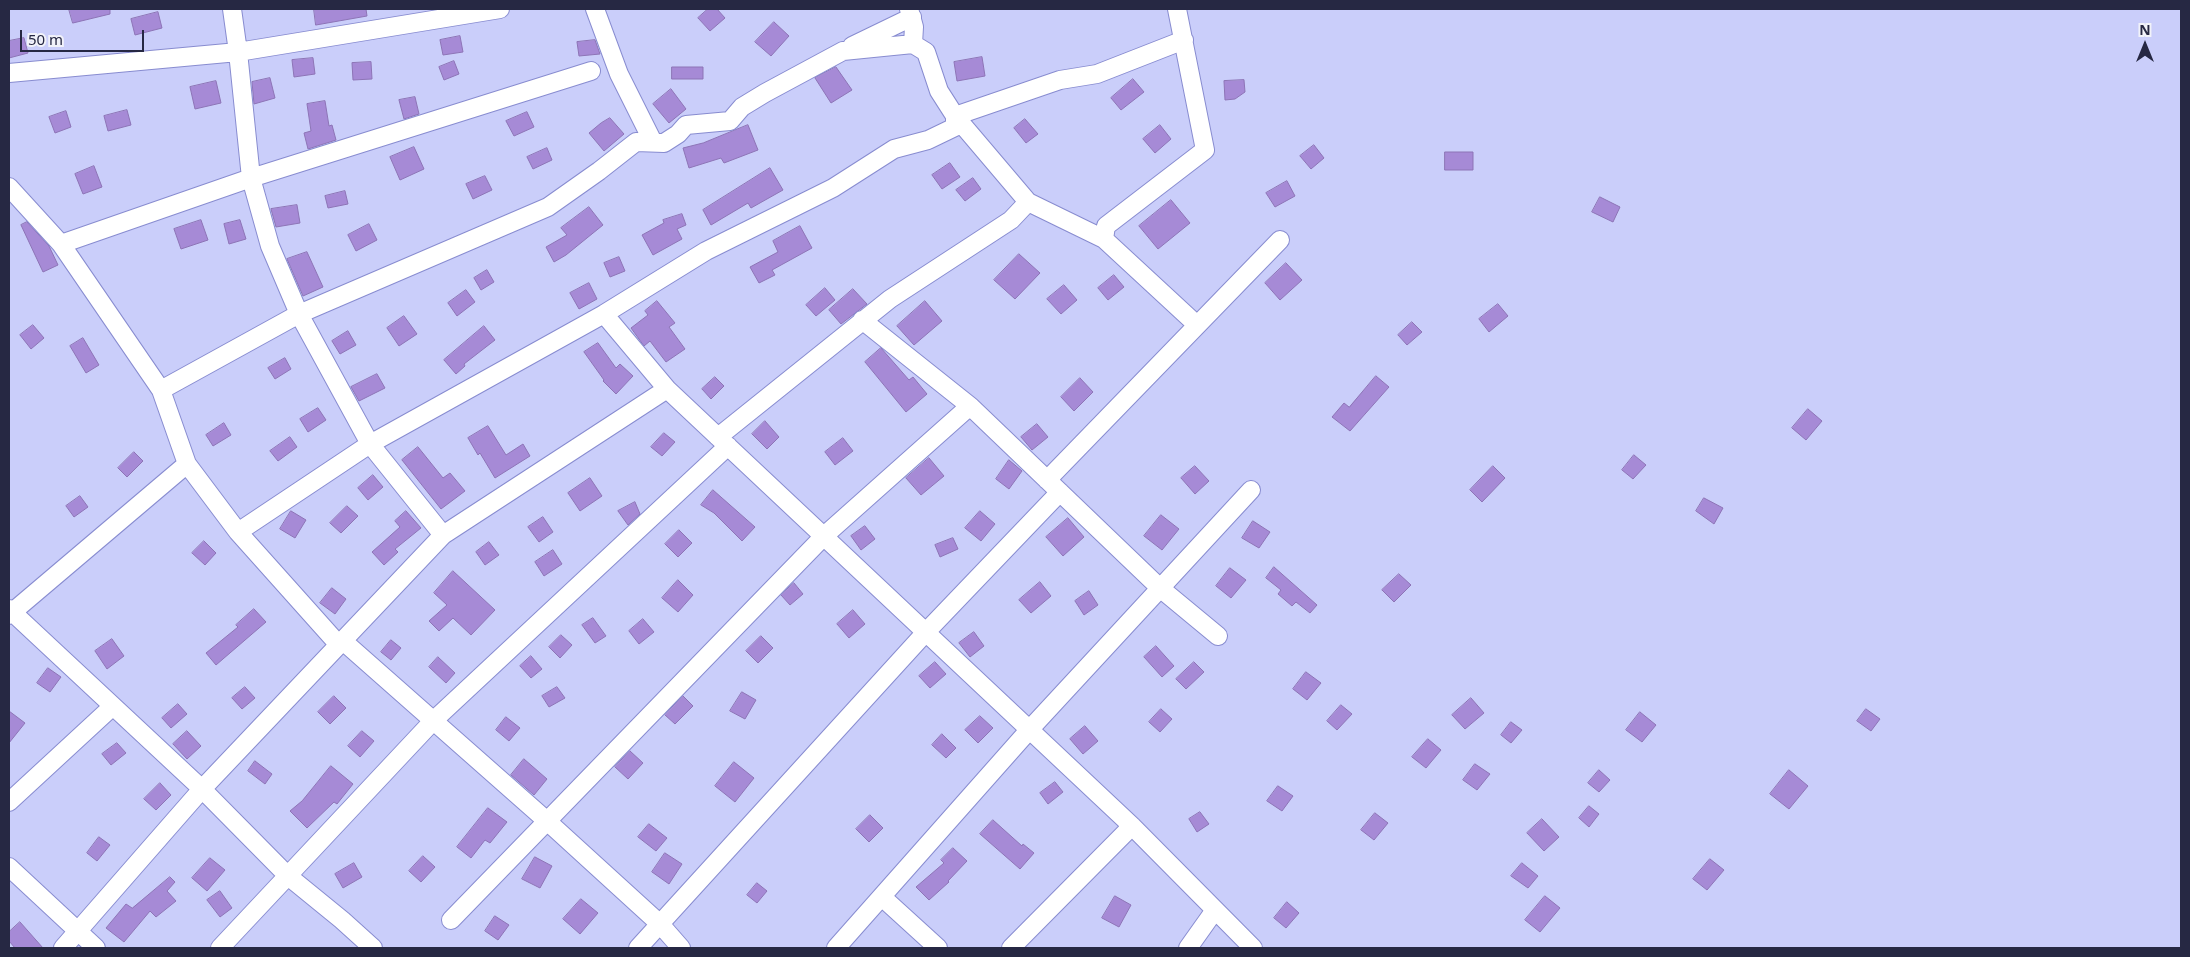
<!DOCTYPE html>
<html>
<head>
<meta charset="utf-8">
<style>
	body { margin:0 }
	#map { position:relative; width:2190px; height:957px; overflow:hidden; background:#cacefa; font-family:"Noto Sans",sans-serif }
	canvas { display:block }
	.frame { position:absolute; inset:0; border:10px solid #262843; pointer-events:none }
	.north { position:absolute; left:2120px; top:20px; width:50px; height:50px; -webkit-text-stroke:4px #f1f2f9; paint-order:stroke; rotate:0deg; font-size:14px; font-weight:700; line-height:20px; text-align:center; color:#262843 }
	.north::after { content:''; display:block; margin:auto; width:18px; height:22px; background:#262843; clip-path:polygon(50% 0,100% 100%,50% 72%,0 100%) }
	.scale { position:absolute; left:20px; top:30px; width:124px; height:22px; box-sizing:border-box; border:2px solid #262843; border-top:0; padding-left:6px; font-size:15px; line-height:18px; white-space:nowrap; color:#262843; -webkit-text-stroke:4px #f1f2f9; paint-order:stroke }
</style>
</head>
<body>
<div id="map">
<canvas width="2190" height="957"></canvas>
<div class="frame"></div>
<div class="north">N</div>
<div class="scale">50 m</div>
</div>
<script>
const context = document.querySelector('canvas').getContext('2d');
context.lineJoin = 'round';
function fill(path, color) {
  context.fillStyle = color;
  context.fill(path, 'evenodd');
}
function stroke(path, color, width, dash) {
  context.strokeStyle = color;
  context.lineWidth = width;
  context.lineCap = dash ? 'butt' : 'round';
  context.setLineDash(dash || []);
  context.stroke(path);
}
const building = new Path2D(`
	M69,9H110V14L73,23Z
	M314,9H366L367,16L316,25Z
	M708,9H717L725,18L710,31L698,18Z
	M158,12L162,28L135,35L131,19Z
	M774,22L789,36L771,56L755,42Z
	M460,36L463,52L443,55L440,40Z
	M24,38L28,53L9,58V41Z
	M595,40L600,54L579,56L577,42Z
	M982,57L985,76L957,81L954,62Z
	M313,58L315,74L294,77L292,60Z
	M454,61L459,74L444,80L439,67Z
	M371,62L372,79L353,80L352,63Z
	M672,67H703V79H672Z
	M836,67L852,90L831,103L815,78Z
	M270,78L275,98L254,104L252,82Z
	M1133,79L1144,92L1121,110L1111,98Z
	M1244,80L1245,92L1235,99L1225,100L1224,81Z
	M216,81L221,103L195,109L190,87Z
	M671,89L686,109L669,123L653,104Z
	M415,97L419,114L404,119L399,100Z
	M325,101L329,126L332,125L336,140L308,149L304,133L311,131L307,104Z
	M127,110L131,125L108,131L104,116Z
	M66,111L71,127L55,133L49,117Z
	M527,112L534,127L514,136L506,121Z
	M610,118L624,134L604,151L589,133L601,123Z
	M1025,119L1038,134L1026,143L1014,128Z
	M748,125L758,150L724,163L721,158L689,168L683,148L703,143Z
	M1160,125L1171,139L1155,153L1143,139Z
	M1314,145L1324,158L1311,169L1300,156Z
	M414,147L424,169L400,180L390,157Z
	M547,148L552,160L533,169L527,157Z
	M1445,152H1473V170H1445Z
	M950,163L960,177L942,189L932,175Z
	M94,166L102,187L83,194L75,174Z
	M770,168L783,190L751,208L748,203L711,225L703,210Z
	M485,176L492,190L473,199L466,184Z
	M973,178L981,189L965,201L956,190Z
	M1287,181L1295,196L1275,207L1266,193Z
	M345,191L348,204L328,208L325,196Z
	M1600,197L1620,207L1613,222L1592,212Z
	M1171,200L1190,223L1158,249L1139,226Z
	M297,205L300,223L276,227L271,209Z
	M589,207L603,225L566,255L554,262L546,247L567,235L561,228Z
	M682,214L686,225L677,229L682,239L653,255L642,235L664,223L663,220Z
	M201,220L208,240L181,249L174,229Z
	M240,220L246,239L229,244L224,224Z
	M27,222L49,246L58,265L43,272L21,225Z
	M369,224L377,240L356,251L348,235Z
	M800,226L812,248L772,270L775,275L759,283L750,267L778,252L773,241Z
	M307,252L323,287L303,296L287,259Z
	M1019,254L1040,273L1015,299L994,280Z
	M619,257L625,271L610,277L604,263Z
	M1286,263L1302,280L1280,300L1265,283Z
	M487,270L494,282L481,290L474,278Z
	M1114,275L1124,287L1108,300L1098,288Z
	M589,283L597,299L579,309L570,293Z
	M1064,285L1077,300L1061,314L1047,299Z
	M825,288L835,300L816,316L806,305Z
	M853,289L867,304L841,324L829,310Z
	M466,290L475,302L457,316L448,303Z
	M657,301L675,323L669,327L685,349L666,362L650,341L644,346L631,328L648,315L645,311Z
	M925,301L942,321L914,345L897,326Z
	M1498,304L1508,316L1489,332L1479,319Z
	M404,316L417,334L399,346L387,328Z
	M1412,322L1422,332L1407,345L1398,335Z
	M33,325L44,338L31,349L20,335Z
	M484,326L495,340L464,364L465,366L456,374L444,360Z
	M348,331L356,345L340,354L332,341Z
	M83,338L99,365L86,373L70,346Z
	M598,343L616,368L620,364L633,376L616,394L603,381L604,380L584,352Z
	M881,348L909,380L913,377L927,394L906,412L865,362Z
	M285,358L291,369L275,379L268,368Z
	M377,374L385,388L359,401L351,387Z
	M1376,376L1389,387L1350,431L1332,417L1344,403L1349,407Z
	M715,377L724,386L711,399L702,389Z
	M1080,378L1093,392L1074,411L1061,397Z
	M318,408L326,420L308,432L300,419Z
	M1808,409L1822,421L1806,440L1792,428Z
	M765,421L779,437L767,449L752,434Z
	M224,423L231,435L213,446L206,435Z
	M1037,424L1048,437L1032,450L1021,437Z
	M488,426L506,455L523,444L530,456L495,478L480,453L478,455L468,438Z
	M664,433L675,442L662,456L651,447Z
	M290,437L297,447L278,461L270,451Z
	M843,438L853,451L835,465L825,452Z
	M418,447L443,478L450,473L465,491L441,509L402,460Z
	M134,452L143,461L127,477L118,468Z
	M1634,455L1646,465L1633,479L1622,470Z
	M929,458L944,476L921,495L906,478Z
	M1009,460L1022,471L1009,489L996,479Z
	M1195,466L1209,481L1195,494L1181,478Z
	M1493,466L1505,478L1482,502L1470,490Z
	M373,475L383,487L368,500L358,488Z
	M590,478L602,496L580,511L568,493Z
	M713,490L755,527L742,541L714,513L701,505Z
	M80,496L88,507L74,517L66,506Z
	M1704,498L1723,508L1714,524L1696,511Z
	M635,502L640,514L628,525L618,511Z
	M347,506L358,516L341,533L330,523Z
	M291,511L306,520L295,538L280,529Z
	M406,511L421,528L395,549L398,552L384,565L372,552L400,527L395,521Z
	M980,511L995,524L981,541L965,528Z
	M1161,515L1179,529L1162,550L1144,536Z
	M543,517L553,532L539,542L528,527Z
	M1068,518L1084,537L1063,556L1046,537Z
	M1253,521L1270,532L1259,548L1242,538Z
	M865,526L875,539L861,550L851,536Z
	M679,530L692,543L678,557L665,544Z
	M953,538L958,549L940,557L935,545Z
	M204,541L216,553L205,565L192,553Z
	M489,542L499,555L485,565L476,552Z
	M553,550L562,564L544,576L535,562Z
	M1274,567L1317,605L1310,613L1296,602L1292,606L1278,594L1281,590L1266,578Z
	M1230,568L1246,580L1231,598L1216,586Z
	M453,571L495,610L471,635L453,618L439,631L429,621L447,605L434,593Z
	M1399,574L1411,585L1394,602L1382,590Z
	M678,580L693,595L678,612L662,598Z
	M1040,582L1051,596L1031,613L1019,600Z
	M794,583L803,594L790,605L781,595Z
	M332,588L346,599L335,614L320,603Z
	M1089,591L1098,605L1084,615L1075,601Z
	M254,609L266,622L216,665L206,653L238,627L236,625Z
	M853,610L865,624L849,638L837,624Z
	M593,618L606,636L595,643L582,625Z
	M643,619L654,632L639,644L629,631Z
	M974,632L984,646L970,657L959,643Z
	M561,635L572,645L560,658L549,647Z
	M761,636L773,648L758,663L746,651Z
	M112,639L124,656L107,669L95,651Z
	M391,640L401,648L391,660L381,652Z
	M1156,646L1174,666L1162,677L1144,657Z
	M531,656L542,669L531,678L520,666Z
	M438,657L455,673L446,683L429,667Z
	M935,662L946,674L930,688L919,676Z
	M1194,662L1204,672L1186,689L1176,679Z
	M48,668L61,677L50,692L37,683Z
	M1306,672L1321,683L1307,700L1293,689Z
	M245,687L255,698L242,709L232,698Z
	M557,687L565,698L549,707L542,696Z
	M742,692L756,700L745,719L730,711Z
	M334,696L346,708L330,724L318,712Z
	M683,696L693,706L675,724L665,715Z
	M1471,698L1484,713L1465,729L1452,715Z
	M178,704L187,714L171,728L162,718Z
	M1341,705L1352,714L1337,730L1327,721Z
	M1161,709L1172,719L1160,732L1149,722Z
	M1866,709L1880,719L1871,731L1857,721Z
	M9,711L25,723L9,743Z
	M1640,712L1656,725L1642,742L1626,730Z
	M980,716L993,728L978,743L965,730Z
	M506,717L520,728L509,741L496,730Z
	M1511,722L1522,730L1511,743L1501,735Z
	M1085,726L1098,741L1083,754L1070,739Z
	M187,731L201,746L187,759L173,744Z
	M362,731L374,741L360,757L348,746Z
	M942,734L956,748L946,758L932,745Z
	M1428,739L1441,750L1426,768L1412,757Z
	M117,743L126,753L111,765L102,754Z
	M630,751L643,763L628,779L615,767Z
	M524,759L547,779L534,795L511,775Z
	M255,761L272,774L265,784L248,771Z
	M734,762L754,778L735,802L715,786Z
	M1475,764L1490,774L1477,790L1463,780Z
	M331,766L353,784L337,804L334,802L307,828L290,811L302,801Z
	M1599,770L1610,780L1599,792L1588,783Z
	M1789,770L1808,786L1789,809L1770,794Z
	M1055,782L1063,792L1048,804L1040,793Z
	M160,783L171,795L156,810L144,799Z
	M1278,786L1293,796L1282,811L1267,801Z
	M1589,806L1599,814L1589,827L1579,818Z
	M488,808L507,822L490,843L485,840L471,858L457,847Z
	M1200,812L1209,824L1197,832L1189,819Z
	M1375,813L1388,823L1374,840L1361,830Z
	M870,815L883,828L869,842L856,829Z
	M1542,819L1559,837L1544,851L1527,833Z
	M993,820L1022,846L1023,844L1034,853L1020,869L980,834Z
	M649,824L667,838L656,851L638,837Z
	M99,837L110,845L97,861L87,853Z
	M953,848L967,861L948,881L949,882L929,900L916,887L944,863L941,860Z
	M665,853L682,864L669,884L652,872Z
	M423,856L435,867L421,882L409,871Z
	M535,857L552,866L540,888L522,879Z
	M210,858L225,870L207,891L192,878Z
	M1710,859L1724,870L1707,890L1693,879Z
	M354,863L362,877L343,888L335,874Z
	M1522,863L1538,876L1528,888L1511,876Z
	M170,877L175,882L167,891L176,901L156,917L150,911L124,942L106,928L126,904L132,908Z
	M757,883L767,891L757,903L747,895Z
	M220,891L232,908L220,917L207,900Z
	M1115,896L1131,905L1119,927L1102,918Z
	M1545,896L1560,908L1540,932L1525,920Z
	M581,899L598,913L580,934L563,919Z
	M1287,902L1299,913L1286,928L1274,918Z
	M495,916L509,925L498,940L485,931Z
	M20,922L43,948H15L9,941V932Z`);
fill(building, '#a68ad6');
stroke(building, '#8d74b6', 1);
const street = new Path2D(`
	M232,9L238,52L251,178L270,246L299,314L370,444L443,535
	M595,9L619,74L653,142
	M1184,40L1097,74L1060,80L955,116L1028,202L1104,239L1197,325
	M852,46L912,17
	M9,73L238,52L500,9
	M9,187L61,244L161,390L187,464L238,532L339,645
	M1104,239L1106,226L1205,150L1177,9
	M61,244L251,178L591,71
	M604,314L667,389
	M862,320L970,406
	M161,390L299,314L548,207L599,171L636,142L664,143L678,134L686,125L730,121L742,107L765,93L843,51L913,44L914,27L909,9
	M718,437L890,299L1011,220L1028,202
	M1047,480L1280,240
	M238,532L370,444L604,314L706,251L833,188L894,149L928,140L955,127V116L939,91L926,52L913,44
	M9,609L202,789L288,876L342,920L373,948
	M9,615L187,464
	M343,641L547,821L660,924L681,948
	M9,802L113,706
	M9,867L96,948
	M882,897L938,948
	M451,920L824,536L970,406L1160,588L1218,636
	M63,948L202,789L443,535L667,389L1132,826L1253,948
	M220,948L433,721L728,446
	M638,948L926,632L1060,492
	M836,948L1030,729L1251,490
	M1011,948L1132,826
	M1188,948L1215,910`);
stroke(street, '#888cd0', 20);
stroke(street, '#fff', 18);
</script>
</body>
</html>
